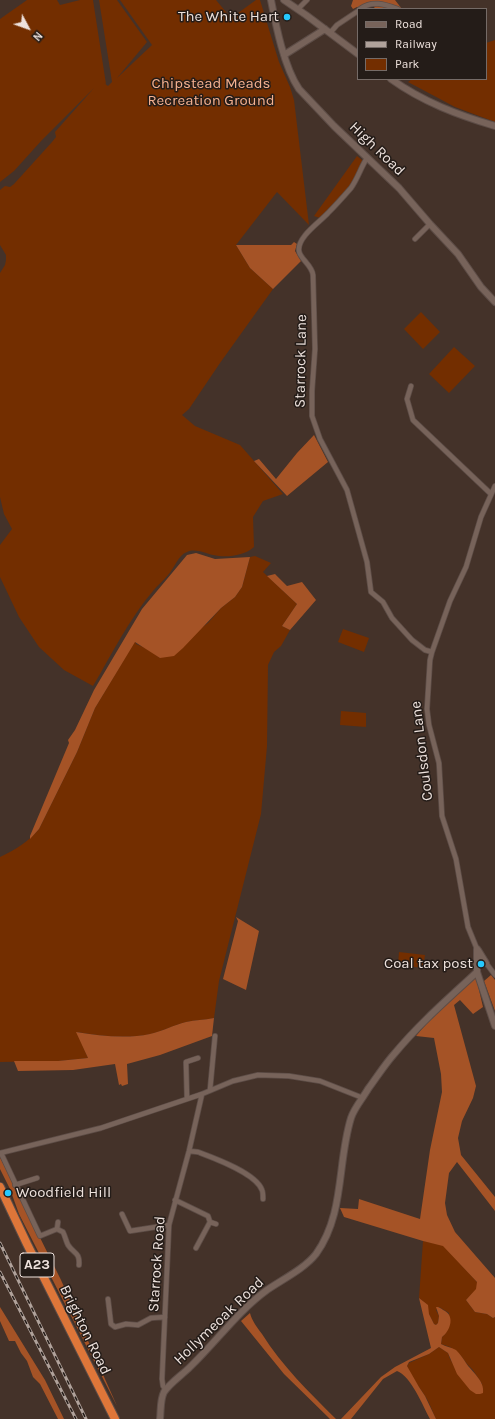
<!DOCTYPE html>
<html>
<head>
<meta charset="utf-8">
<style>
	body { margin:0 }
	#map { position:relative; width:495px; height:1419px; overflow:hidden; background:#443229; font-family:Karla,sans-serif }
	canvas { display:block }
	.legend { position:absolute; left:357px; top:8px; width:130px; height:72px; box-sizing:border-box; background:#241c18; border:1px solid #756b67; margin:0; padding:5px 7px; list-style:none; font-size:12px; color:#eee2dd }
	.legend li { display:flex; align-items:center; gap:8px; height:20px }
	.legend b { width:20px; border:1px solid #756b67 }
	.north { position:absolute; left:8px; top:8px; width:40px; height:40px; -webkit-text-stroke:3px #241c18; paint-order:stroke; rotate:131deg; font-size:11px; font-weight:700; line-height:16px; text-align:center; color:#eee2dd }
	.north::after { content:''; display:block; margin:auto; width:14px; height:18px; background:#eee2dd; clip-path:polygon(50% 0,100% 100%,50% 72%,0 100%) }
</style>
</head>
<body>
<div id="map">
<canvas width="495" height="1419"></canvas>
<ul class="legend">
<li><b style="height:5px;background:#77635a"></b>Road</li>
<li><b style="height:5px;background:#b0a29b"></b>Railway</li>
<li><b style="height:11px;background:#732e00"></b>Park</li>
</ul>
<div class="north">N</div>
</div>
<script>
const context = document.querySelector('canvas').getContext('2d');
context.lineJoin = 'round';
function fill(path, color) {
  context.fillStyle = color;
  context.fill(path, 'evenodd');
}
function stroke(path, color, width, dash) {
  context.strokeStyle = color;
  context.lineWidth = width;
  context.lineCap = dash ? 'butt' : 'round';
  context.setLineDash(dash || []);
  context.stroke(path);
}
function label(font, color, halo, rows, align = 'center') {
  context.font = font + ' Karla,sans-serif';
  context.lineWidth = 3;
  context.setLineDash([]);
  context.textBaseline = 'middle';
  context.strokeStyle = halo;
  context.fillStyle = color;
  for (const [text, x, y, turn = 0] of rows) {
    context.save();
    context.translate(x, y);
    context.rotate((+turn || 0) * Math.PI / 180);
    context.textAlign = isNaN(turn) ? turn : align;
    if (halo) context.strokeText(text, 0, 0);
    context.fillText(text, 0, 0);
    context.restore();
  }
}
fill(new Path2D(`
	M27,0H57L60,5L80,0H93L106,84L104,83L108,86L112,82L99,0H117L147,42L117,78L152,45L120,0H216L231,18L256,0H260L279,62L290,87L294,100L309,225L277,192L236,245L250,268L273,289L220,363L189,409L182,415L195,426L240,445L283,494L263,501L253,517L254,547C244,556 226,558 213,555C205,553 195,548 187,552C178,555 174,569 168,575C163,581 158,585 153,591C129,619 112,654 93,686L64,670L39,647L19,617L0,577V545L12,529L4,514L0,497V273L5,265L6,260V255L0,245V190L5,186L10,187L14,184L52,142L56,137L55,132L94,88L42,140L14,171L0,182V19Z
	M495,40V122L455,107L408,82L412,79H486V43Z
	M357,156L362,160L363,163C352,184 339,204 320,218L314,216Z
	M421,312L440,332L423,349L404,329Z
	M454,347L475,366L449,393L429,374Z
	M255,556L271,563L263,572L297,604L282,626L290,630L281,646L274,652L268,665L267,746L261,814L219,981L214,1018C204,1020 195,1020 186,1022C174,1025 163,1031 151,1034C127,1039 100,1036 77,1032L88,1058L58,1061L0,1062V857C15,850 28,842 39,829L77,752L95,708L135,641L136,644L148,649L160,658L208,623L221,608L235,597L242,587L250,557Z
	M343,629L369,638L364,652L338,642Z
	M341,711L366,713V727L340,725Z
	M399,952L425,955L423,968L398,965Z
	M423,1241L443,1245L477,1282V1289L466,1300L475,1312L487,1314L493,1318L495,1317V1419H436C432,1411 430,1403 425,1396C419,1386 411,1377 407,1366L409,1363L429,1354L439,1347L448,1353L450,1359L470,1390L482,1384L473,1370L467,1364L461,1356L450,1347L441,1344L442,1337C449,1332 448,1321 449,1313L439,1307L436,1310L439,1316L438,1323L436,1325L434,1324L429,1314L425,1303L419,1298Z`), '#732e00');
fill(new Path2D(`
	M353,0H395L402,9H375L373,4L362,8L357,7L353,9L351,6Z
	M294,242L297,244L295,251L301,261L273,289L250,268L236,245H291Z
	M314,435L328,462L287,496L254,461L259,459L276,479L297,453Z
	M196,553L215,559L250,557L242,587L235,597L221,608L183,648L174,656L160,658L135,642L95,708L77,752L39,829L30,839V836L69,743L68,740L75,730L94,690L142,609L187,555Z
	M275,574L287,586L302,582L316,600L290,630L282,626L297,604L267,576Z
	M236,917L259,931L246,990L223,979L238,921Z
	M491,975L495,980V1011L484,981Z
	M476,977L483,1007L473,1014L460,1000L454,1005L476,1086L473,1098L462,1121L458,1138L461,1155L495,1197V1211L457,1162L449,1173L445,1203L447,1215L455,1232L495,1278V1317L493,1318L487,1314L475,1312L466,1300L476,1289L477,1282L443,1246L423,1241L344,1217L340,1208L358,1209L359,1199L420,1219L430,1150L442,1092L441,1074L434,1038L416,1036L432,1017Z
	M214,1018L212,1036L160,1055L127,1064L128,1084L122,1086L121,1084L119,1085L115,1064L73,1070L18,1071L14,1061H58L88,1058L76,1032C100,1036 127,1039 150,1034C163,1031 174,1025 186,1022C195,1020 204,1020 214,1018Z
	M0,1157L61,1280L117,1406L19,1214L10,1189L0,1169Z
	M419,1298L428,1305L429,1314L434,1324L436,1325L438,1323L439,1316L436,1307C440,1307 441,1309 445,1311C455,1317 450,1331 442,1337L441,1344C446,1347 451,1347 456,1350C460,1354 463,1358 466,1363C472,1372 485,1381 483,1393L480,1394H476L470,1390L457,1374L448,1353L439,1347L429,1354L409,1362L407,1366L419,1387L425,1396L436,1419H430C423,1406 411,1376 397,1371L383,1379L351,1419H341L381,1377L395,1367L431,1348Z
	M0,1307L45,1380L64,1419H58L40,1384L33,1377L27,1361L21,1353L15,1341H9L0,1321Z
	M250,1313C252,1321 257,1327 262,1334C282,1366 309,1392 336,1419H330L284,1374L241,1321Z`), '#a55326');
const minor = new Path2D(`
	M298,9L307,0
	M360,9C372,0 384,4 398,9
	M330,33L337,25L358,11
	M367,158C361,167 358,178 351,188C344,196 336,205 328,213C320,222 297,237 299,251C300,259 312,265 313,275L315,349L312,391V416L320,439L347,490L367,562L371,592L383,602L392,618L412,640L425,650L432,652
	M415,239L430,224
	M411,386L407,399L413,420L491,494
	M477,949L468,927L456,859L442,816L439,763L429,725L427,709L430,660L432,652L450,601L466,567L481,517L495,486
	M486,963L495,975
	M210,1090L215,1036
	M187,1099L186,1062L198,1058
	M189,1151L198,1152C214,1158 256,1173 262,1190C263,1192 263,1196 263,1199
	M0,1153L101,1128L202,1094L233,1081L258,1075L289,1076L320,1081L363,1098
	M1,1153L40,1236L57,1229L63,1232C65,1236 66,1241 68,1245C74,1254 80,1252 79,1265
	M15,1185L37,1178
	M175,1200L208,1216L210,1222L196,1248
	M122,1214L130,1231L169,1225
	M210,1222L216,1224
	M57,1229L58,1222
	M108,1299L111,1324L115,1327L126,1324L138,1325L151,1318L165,1317
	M166,1390L163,1386L162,1379L169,1225L189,1151L202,1094`);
const tertiary = new Path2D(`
	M271,0C276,26 284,67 299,89L334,126L399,188L430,224L458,254L481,287L495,302
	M284,0L306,15L358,54
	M284,55L325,29
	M391,79C423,102 458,115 495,126
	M477,949V972L495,1026
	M478,950L486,963
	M160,1419C161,1410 160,1400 164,1392C170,1383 182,1375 190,1367C216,1342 238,1311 267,1290C283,1279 304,1269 316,1254C345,1214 337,1163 351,1118C354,1108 363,1098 368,1089C377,1077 385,1064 395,1053C420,1023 449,998 477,972`);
const trunk = new Path2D(`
	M0,1187L27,1244L115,1419`);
stroke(minor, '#5d4d47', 6);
stroke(tertiary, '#5d4d47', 8);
stroke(trunk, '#5d4d47', 10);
stroke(minor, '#77635a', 4.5);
stroke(tertiary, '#77635a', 6);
stroke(trunk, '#de7639', 8);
const rail = new Path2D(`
	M0,1243L86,1419
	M0,1272L76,1419`);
stroke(rail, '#b0a29b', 3);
stroke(rail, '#241c18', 1.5, [4.5]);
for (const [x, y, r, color] of [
	[287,17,4,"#25c9fe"],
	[481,964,4,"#25c9fe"],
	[8,1193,4,"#25c9fe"]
]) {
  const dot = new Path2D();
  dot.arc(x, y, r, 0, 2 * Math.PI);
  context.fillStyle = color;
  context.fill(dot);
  stroke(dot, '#241c18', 1.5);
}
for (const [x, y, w] of [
	[37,1265,34]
]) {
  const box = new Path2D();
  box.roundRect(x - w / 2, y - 12, w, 24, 3);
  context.fillStyle = '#241c18';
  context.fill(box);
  stroke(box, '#eee2dd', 1);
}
label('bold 14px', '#eee2dd', null, [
	["A23",37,1265]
]);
label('15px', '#eee2dd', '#241c18', [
	["The White Hart",279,17],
	["Coal tax post",473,964],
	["Woodfield Hill",16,1193,"left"]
], 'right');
label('15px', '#f5b190', '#241c18', [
	["Chipstead Meads",211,84],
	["Recreation Ground",211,101]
]);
label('15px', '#eee2dd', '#241c18', [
	["High Road",377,149,44],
	["Starrock Lane",301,361,-89],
	["Coulsdon Lane",422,751,-97],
	["Starrock Road",157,1264,-86],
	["Hollymeoak Road",219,1321,-44],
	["Brighton Road",85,1330,64]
]);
</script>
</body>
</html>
